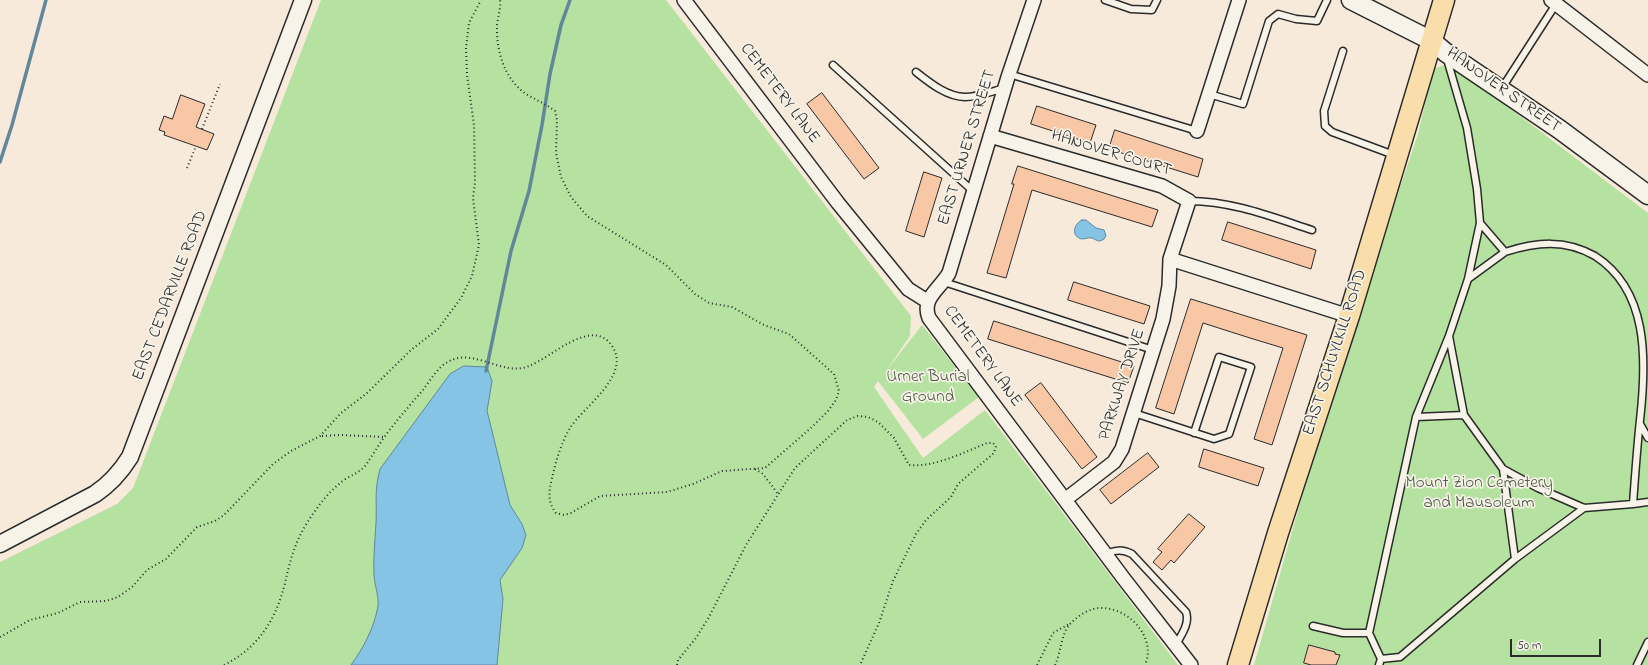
<!DOCTYPE html>
<html>
<head>
<meta charset="utf-8">
<style>
	body { margin:0 }
	#map { position:relative; width:1648px; height:665px; overflow:hidden; background:#f7eadb; font-family:"Indie Flower",sans-serif }
	canvas { display:block }
	.scale { position:absolute; left:1510px; top:639px; width:91px; height:18px; box-sizing:border-box; border:2px solid #2b2b2b; border-top:0; padding-left:5px; font-size:12px; line-height:14px; white-space:nowrap; color:#2b2b2b; -webkit-text-stroke:3px #f7f3e8; paint-order:stroke }
</style>
</head>
<body>
<div id="map">
<canvas width="1648" height="665"></canvas>
<div class="scale">50 m</div>
</div>
<script>
const context = document.querySelector('canvas').getContext('2d');
context.lineJoin = 'round';
function fill(path, color) {
  context.fillStyle = color;
  context.fill(path, 'evenodd');
}
function stroke(path, color, width, dash) {
  context.strokeStyle = color;
  context.lineWidth = width;
  context.lineCap = dash ? 'butt' : 'round';
  context.setLineDash(dash || []);
  context.stroke(path);
}
function label(font, color, halo, rows, align = 'center') {
  context.font = font + ' "Indie Flower",sans-serif';
  context.lineWidth = 3.5;
  context.setLineDash([]);
  context.textBaseline = 'middle';
  context.strokeStyle = halo;
  context.fillStyle = color;
  for (const [text, x, y, turn = 0] of rows) {
    context.save();
    context.translate(x, y);
    context.rotate((+turn || 0) * Math.PI / 180);
    context.textAlign = isNaN(turn) ? turn : align;
    if (halo) context.strokeText(text, 0, 0);
    context.fillText(text, 0, 0);
    context.restore();
  }
}
fill(new Path2D(`
	M321,0H666L911,316L910,336L886,371L922,325L979,397L923,439L878,381L874,387L923,458L985,410L1178,665H0V562L117,504L133,488Z
	M1450,63L1648,213V665H1254L1335,381L1418,134L1433,69Z`), '#b5e2a0');
const water = new Path2D(`
	M1082,220H1086L1096,228L1104,230L1106,236L1104,239C1098,243 1097,240 1092,238C1088,237 1086,239 1082,239C1071,237 1073,224 1082,220Z
	M464,366L487,367L492,381L487,411L492,431L510,505L522,524L526,535L522,548L500,580L503,599L497,665H351C364,647 374,628 378,606C379,597 375,586 374,576C373,559 375,541 376,523C377,501 374,492 380,469L450,374Z`);
fill(water, '#85c4e5');
stroke(water, '#61879b', 1);
stroke(new Path2D(`
	M0,162L12,125L46,0
	M486,371L511,251L529,191L542,125L550,74L561,25L570,0`), '#61879b', 3.5);
const building = new Path2D(`
	M822,93L879,168L864,179L807,104Z
	M181,95L205,104L196,127L214,134L207,150L164,135L165,132L159,130L164,116L172,119Z
	M1037,106L1096,125L1090,143L1031,124Z
	M1115,130L1203,159L1198,177L1109,149Z
	M1018,166L1158,210L1152,227L1032,190L1006,278L987,273L1014,184H1012Z
	M924,172L942,178L924,237L906,231Z
	M1228,222L1316,250L1311,269L1222,240Z
	M1074,282L1150,306L1144,324L1068,300Z
	M1191,299L1307,335L1272,445L1254,439L1283,348L1250,338L1203,323L1174,414L1156,408Z
	M994,321L1134,366L1128,383L988,339Z
	M1041,383L1097,457L1082,469L1025,395Z
	M1204,449L1264,468L1258,486L1199,467Z
	M1148,453L1159,467L1111,504L1100,490Z
	M1189,514L1205,527L1174,563L1171,560L1162,570L1153,562L1162,552L1158,549Z
	M1309,645L1335,652V654L1340,655L1336,665H1311L1304,663Z`);
fill(building, '#f7c7a6');
stroke(building, '#2b2b2b', 1);
const service = new Path2D(`
	M1105,0L1131,9L1152,10L1157,0
	M1343,51L1324,111L1325,126L1332,132L1394,155
	M833,65L974,192
	M916,72C930,83 947,97 965,97C978,97 993,91 1005,88
	M1009,74L1197,131
	M1502,88L1556,4
	M1209,94L1243,104L1269,21L1278,14L1296,19L1317,21L1327,0
	M1189,201C1232,201 1272,217 1312,230
	M1480,223L1505,252C1537,242 1565,239 1595,256C1648,290 1647,358 1640,420C1637,448 1635,476 1633,504L1648,502
	M1468,279L1505,252
	M944,282L1153,350
	M1134,413L1214,439L1229,434L1251,367L1219,357L1194,433
	M1464,415L1503,469L1538,488L1584,508L1633,504
	M1416,417L1464,415L1449,336
	M1640,424L1648,438
	M1105,554C1116,550 1122,549 1132,554L1186,612C1190,624 1181,635 1176,645
	M1515,559L1584,508
	M1313,626L1343,633H1369
	M1381,659L1400,657L1515,559L1503,469
	M1379,665L1381,659L1369,633L1416,417L1449,336L1468,279L1480,223L1477,189L1467,128L1447,59
	M1637,665L1648,642`);
const minor = new Path2D(`
	M684,0L838,203L908,289L927,301
	M1034,0L1008,77L949,273C940,289 921,298 929,318L1124,579L1191,665
	M1551,0L1648,75
	M1197,131L1239,0
	M990,136L1162,186L1189,201L1170,259L1349,316
	M1066,499L1114,462L1122,449L1163,319L1169,286L1170,259`);
const tertiary = new Path2D(`
	M0,544L95,494C110,484 120,473 130,457L303,0`);
const secondary = new Path2D(`
	M1351,0L1432,41L1445,52L1559,129L1648,195`);
const primary = new Path2D(`
	M1238,665L1278,533L1349,316L1444,0`);
stroke(service, '#2b2b2b', 9);
stroke(minor, '#2b2b2b', 16);
stroke(tertiary, '#2b2b2b', 19);
stroke(secondary, '#2b2b2b', 21);
stroke(primary, '#2b2b2b', 23);
stroke(new Path2D(`
	M202,129L220,84
	M187,168L196,146
	M322,436L341,435L385,437
	M755,469L763,474L778,494
	M0,637L30,620L58,613L80,602L106,601L118,597L132,587L147,570L166,559L197,527L215,521L224,515L273,464L291,451L320,436L341,413L366,394L411,350L438,329L461,298L472,276L479,245L473,198L475,182L474,125L467,75L466,48L469,23L481,0
	M224,665C258,648 276,620 285,583C290,561 295,542 307,523C317,507 329,491 344,480C352,475 360,472 366,465C372,456 378,446 385,436C397,420 410,405 423,390C429,382 435,372 442,366C470,342 500,378 529,366C551,358 592,316 612,346C632,375 583,407 570,428C561,443 556,461 552,478C549,492 547,501 556,513L564,515L571,513L600,496L667,492L693,484L722,471L765,468L812,427L828,411L836,400L839,391L834,374L789,334L764,325L732,307L709,303L695,294L666,265L587,216L571,197L561,177L556,153L557,120L555,111C546,104 536,100 526,94C504,79 496,50 497,25C498,16 501,9 500,0
	M677,665L678,660L696,638L709,617L746,545L795,468L847,420L858,416L868,417L878,422L894,438L909,465C933,468 965,452 987,443H993L996,446L994,453L958,484L951,497L926,520L916,534L893,581L879,623L860,665
	M1037,665L1053,633L1069,624
	M1055,665C1061,653 1061,632 1071,623C1079,615 1090,608 1100,608C1129,607 1157,638 1145,665`), '#2b2b2b', 2, [1, 3]);
stroke(service, '#f7f3e8', 6);
stroke(minor, '#f7f3e8', 13);
stroke(tertiary, '#f7f3e8', 16);
stroke(secondary, '#f7f3e8', 18);
stroke(primary, '#f9deab', 20);
label('17px', '#2b2b2b', '#f7f3e8', [
	["HANOVER STREET",1503,91,35],
	["CEMETERY LANE",779,94,53],
	["EAST URNER STREET",968,148,-73],
	["HANOVER COURT",1111,154,17],
	["EAST CEDARVILLE ROAD",171,296,-69],
	["EAST SCHUYLKILL ROAD",1336,353,-72],
	["CEMETERY LANE",982,357,54],
	["PARKWAY DRIVE",1123,385,-72]
]);
label('17px', '#4e5948', '#f7f3e8', [
	["Urner Burial",928,378],
	["Ground",928,398],
	["Mount Zion Cemetery",1479,484],
	["and Mausoleum",1479,504]
]);
</script>
</body>
</html>
